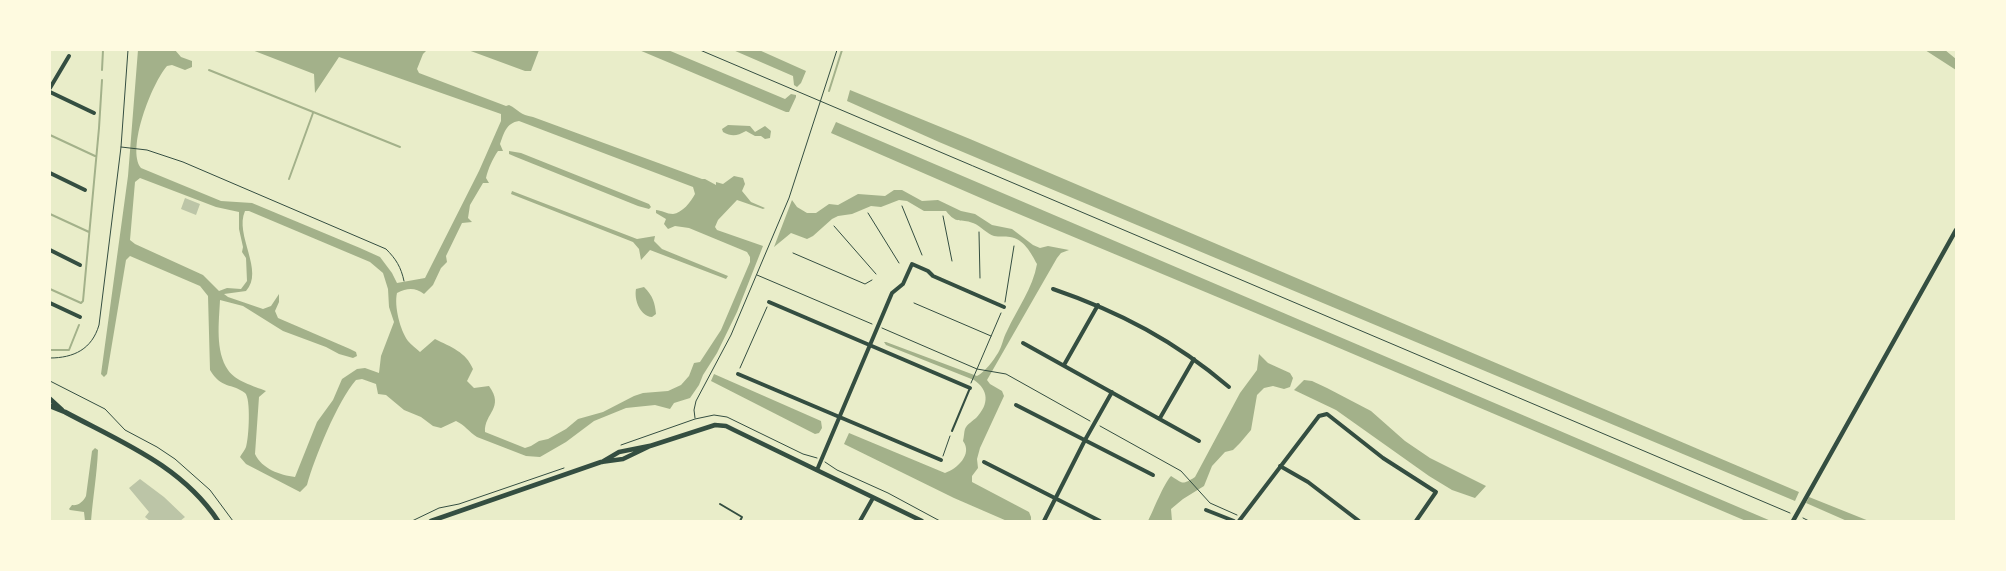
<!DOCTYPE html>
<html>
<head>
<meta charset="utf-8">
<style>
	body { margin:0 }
	#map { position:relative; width:2006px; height:571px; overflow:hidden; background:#e9edc9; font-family:"Golos Text",sans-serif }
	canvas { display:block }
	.frame { position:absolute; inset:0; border:51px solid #fefae0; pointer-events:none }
</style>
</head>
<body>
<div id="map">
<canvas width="2006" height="571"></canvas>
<div class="frame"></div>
</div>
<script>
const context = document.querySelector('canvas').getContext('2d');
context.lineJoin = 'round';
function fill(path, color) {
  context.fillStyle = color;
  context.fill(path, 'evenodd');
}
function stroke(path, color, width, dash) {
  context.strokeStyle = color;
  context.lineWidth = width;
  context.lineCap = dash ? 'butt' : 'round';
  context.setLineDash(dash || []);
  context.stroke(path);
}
fill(new Path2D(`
	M138,50H175L181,57L192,61V67L185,70L172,65L167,66C152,83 126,149 141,168L221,201L252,203L360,248L380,257L392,273L397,283L425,278L479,171L501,121V114L339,57L315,93L314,74L252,50H427L423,54L417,69L419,73L506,106L509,105C519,110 520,115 533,117L702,179H705L716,185V182L723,184L734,176L743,178L745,184L742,191L751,202L765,208L763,209L737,200L718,220L715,227L717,230L763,246L737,312L717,353L703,375L699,385L690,398L674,403L670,409L655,405L626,408L594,421L566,442L540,457L526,456L477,437C469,432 465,425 456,421L441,428L433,426L421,417L404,410L386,395L378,394L376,384L362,379L356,380C338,400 314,459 307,485L300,492L246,464L240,457C242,453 245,450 246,447C249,438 251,398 245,393C232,383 221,389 210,370L208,296L200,286L130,256L126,260L107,374L104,377L101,374L128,176ZM519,121L693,187L695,194C691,202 682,213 673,214C667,214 661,210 656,210V213L666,219L664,224L668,229L675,226L689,228L747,252L750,257V262L721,330L700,362L694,363L689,376L681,385L668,391L643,393L634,396L603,412L578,419L566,429L548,439L539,441L531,446L525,448L485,432C484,413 505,408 489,386L474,388L467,381L473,369C466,352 451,347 435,339L420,352C416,348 411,345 408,341C400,330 394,306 397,293C407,288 415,287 424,294L433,285L441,268L447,262L446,256L462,223L472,222L468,218L470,205L483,183H489L486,178C488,169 493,158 498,151H503L500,144C504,133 506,123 519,121ZM140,178L216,207L239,212V229L243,247L242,252L246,258L247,281L241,289L227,288L219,291L203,275L135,244L130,240L135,182ZM245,211H249L370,262L383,273L388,289L389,307L394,322L381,356L379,373L365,368L357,369L342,379L333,400L317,422L295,477C280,475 262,469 255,454L259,397L266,391C254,386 235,381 228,370C215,351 219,322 220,300L243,306L283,331L326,347L339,354L353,358L357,356L356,352L350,349L278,318L275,311L279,302V294L271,306L263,309L228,297L224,294L246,291C265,271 234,235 245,211Z
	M468,50H539L531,71H525Z
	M639,50H668L785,99L791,94L796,95V97L789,112H786Z
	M733,50H759L806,71L801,83L797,87L794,85L793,76Z
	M1925,50H1945L1956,59V70Z
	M850,90L970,139L1799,492L1795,501L939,142L847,101Z
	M836,122L1771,521H1746L1325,342L990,202L831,133Z
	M728,125L750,126L755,132L765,126L771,131L770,138L765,139L761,136H755L746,131C737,136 732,137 723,132L722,129Z
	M509,151L521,153L649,204L651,207L649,209L638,206L516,157L509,154Z
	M894,190H902L922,201L938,200L961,211L975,214L992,225L1012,229L1033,245L1040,248L1048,246L1069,250L1061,253L1057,258L987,380L990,384L1002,391L1004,396L980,448L977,459L978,468L972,476V482L1029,512L1031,517V521H1007L954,498L844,444L849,433L945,473C957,469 973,454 963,441C964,437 964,432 965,429C967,424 973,421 977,417C989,404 989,390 974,380L886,345L884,342H886L977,376C985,372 993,361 998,353C1002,347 1003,338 1007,331C1017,309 1033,288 1037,264C1031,253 1024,239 1010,237C1005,236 999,237 994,236C987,234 981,226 973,223C960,218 957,225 946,211H924L907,201L899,200L881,207L871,206L852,214L838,216L832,219L813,236L807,239L791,233L774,247L792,200L797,207L807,213H816L829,204L838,205L858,194L885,196Z
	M512,191L637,239L655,236L654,241L662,249L728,276L726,279L650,250L641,260L639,249L633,242L511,194Z
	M644,287C653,296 655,303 656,314L652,317C640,316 634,300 636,289Z
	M1259,354L1268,363L1290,373L1293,378L1290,387L1284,389L1273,386L1264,388L1257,395L1251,430L1240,443L1233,450L1225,452L1212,466L1204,486L1183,499L1171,509L1172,521H1148C1154,509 1163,485 1171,476C1183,483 1181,486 1195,477L1240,393L1257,370Z
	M714,374L821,421L822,428L819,433L815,434L711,381Z
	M1304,380L1312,381L1327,388L1371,411L1405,441L1430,458L1486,486L1475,498L1452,490L1429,476L1336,410L1294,390Z
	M95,448L98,450C97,474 93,497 91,521H85L84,512L70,510L69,509L72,505C78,506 83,502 86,496L92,451Z
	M1809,497L1869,521H1847L1806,503Z`), '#a3b18a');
stroke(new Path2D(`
	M102,70L103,50
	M209,70L400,147
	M829,91L842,50
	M50,135L95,156
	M289,179L313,113
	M50,214L89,232
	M50,289L81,303L83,301L99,128L102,80
	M50,350H69L79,325`), '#a3b18a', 2);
fill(new Path2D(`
	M185,198L200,204L196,215L181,209Z
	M140,479L164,497L185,517L180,521H150L145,517L149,512L129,488Z`), '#bcc5a7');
stroke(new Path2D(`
	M700,50L1790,513
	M121,147L147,150L183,162L386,249C396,259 401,267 404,281
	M902,206L922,255
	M868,213L899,263
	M943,216L952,261
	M834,226L876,274
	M979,232L980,278
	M793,253L865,284L872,280
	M757,275L872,324
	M1005,302L1014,246
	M914,303L991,336
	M882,328L977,369L1006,374L1090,421
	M50,358C74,358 92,349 99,325L121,147L128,50
	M740,368L767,307
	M50,381L105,409L125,430L157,447L175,459L210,490L233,521
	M971,383L1001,313
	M695,418L694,410L696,401L731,335L789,198L837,50
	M1100,426L1181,471L1210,503L1237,515
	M621,445L695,419L714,415L727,417L803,454L817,458
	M943,456L950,436
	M825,462L837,470L888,493L940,521
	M1803,518L1809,521
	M412,521L439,508L459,504L564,468`), '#344e41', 1);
stroke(new Path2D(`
	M952,431L970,388
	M720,504L742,517L740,521`), '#344e41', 2);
stroke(new Path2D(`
	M50,88L69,56
	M50,92L94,113
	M50,173L85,190
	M50,250L80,265
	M1053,289C1120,312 1175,341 1229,387
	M769,302L970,388
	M50,303L80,317
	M1023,343L1199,441
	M1064,365L1098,305
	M738,374L941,460
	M1016,405L1153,475
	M1160,418L1194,359
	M984,462L1100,521
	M1280,466L1308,482L1359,521
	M817,470L892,293L903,284L912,264L928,271L933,276L1004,307
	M1206,510L1234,521
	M860,521L873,498
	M1044,521L1085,440L1112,392
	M1239,521L1319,416L1327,414L1383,458L1436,492L1416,521`), '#344e41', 4);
stroke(new Path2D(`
	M602,462L619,452L649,446
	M431,521L601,462L623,459L650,446L715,425L726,426L734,430L922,521
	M1793,521L1956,230`), '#344e41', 4.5);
stroke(new Path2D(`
	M50,399L62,410
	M50,406L65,412C121,442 182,466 218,521`), '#344e41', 5);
</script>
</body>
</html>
